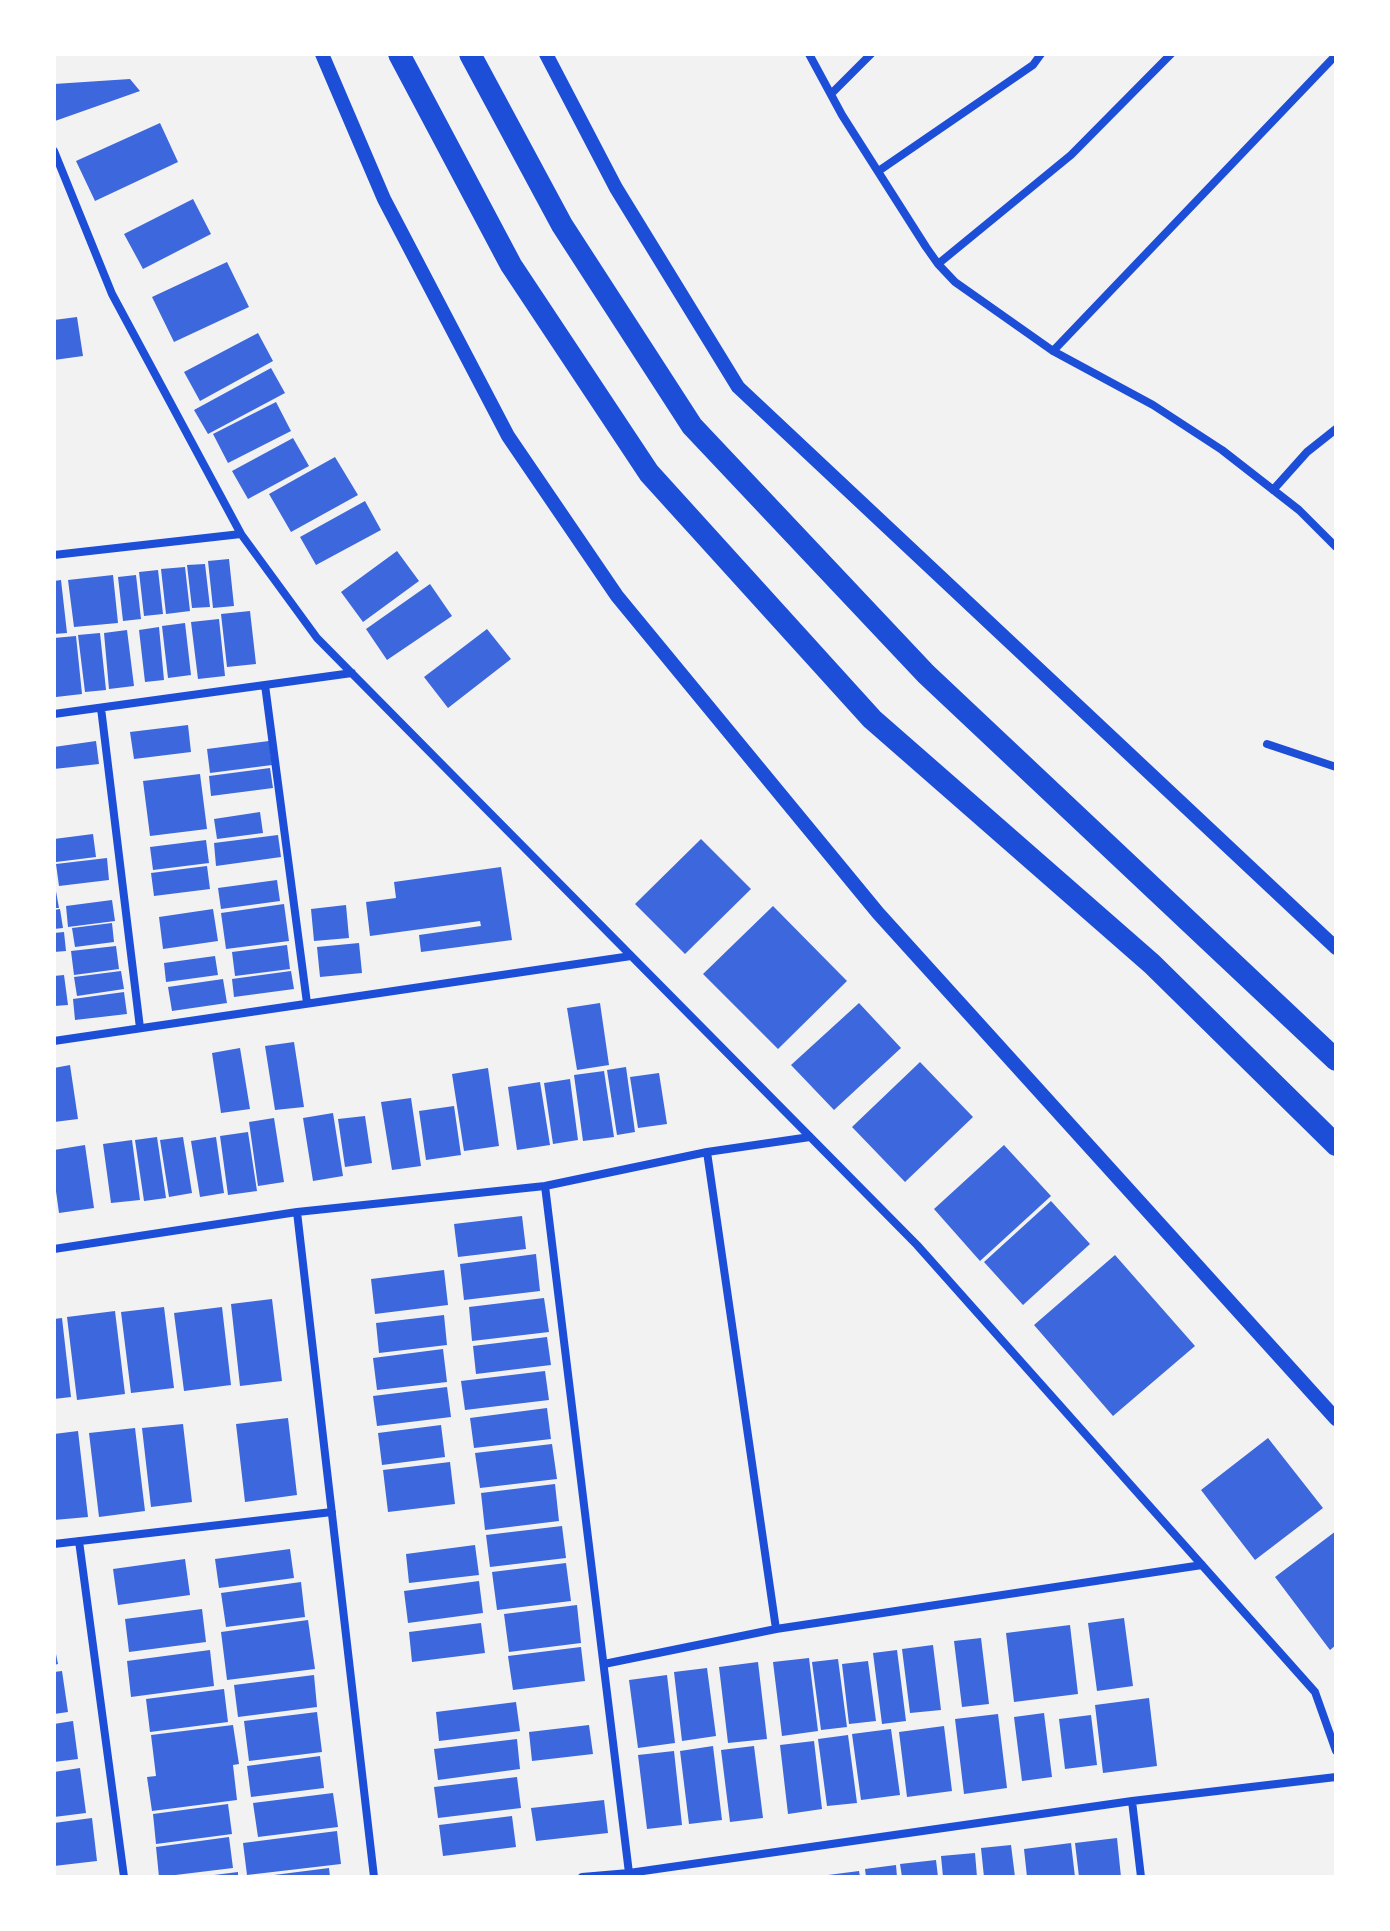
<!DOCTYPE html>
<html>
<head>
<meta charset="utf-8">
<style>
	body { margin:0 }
	#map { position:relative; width:1390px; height:1931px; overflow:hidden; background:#f2f2f2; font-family:"Public Sans",sans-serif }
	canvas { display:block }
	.frame { position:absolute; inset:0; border:56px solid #fff; pointer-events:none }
</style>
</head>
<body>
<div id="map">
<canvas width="1390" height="1931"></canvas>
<div class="frame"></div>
</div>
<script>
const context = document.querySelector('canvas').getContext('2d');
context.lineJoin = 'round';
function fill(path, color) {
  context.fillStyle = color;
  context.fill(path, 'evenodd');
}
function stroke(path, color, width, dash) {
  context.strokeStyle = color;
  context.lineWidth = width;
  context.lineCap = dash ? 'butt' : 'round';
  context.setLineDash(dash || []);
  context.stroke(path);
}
fill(new Path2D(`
	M130,79L140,91L55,121L54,84Z
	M160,123L178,162L95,201L76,161Z
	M193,199L211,234L143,269L124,234Z
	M227,262L249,307L174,342L152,297Z
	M77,317L83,356L54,360V320Z
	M258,333L273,361L200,401L184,372Z
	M271,368L285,393L208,434L194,410Z
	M276,402L291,431L228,463L213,434Z
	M293,438L309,466L248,499L232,471Z
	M335,457L358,495L291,532L269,494Z
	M365,501L381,530L316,565L300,537Z
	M397,551L419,581L363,622L341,592Z
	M229,559L234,606L213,608L208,561Z
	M205,564L210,607L192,608L187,565Z
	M185,567L190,611L166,614L161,569Z
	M158,570L163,614L144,616L139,572Z
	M113,575L118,623L74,627L68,580Z
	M136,575L141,619L123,621L118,577Z
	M61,580L67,633L54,634V581Z
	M430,584L452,616L387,660L366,629Z
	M250,611L256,664L227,667L221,614Z
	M219,619L225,676L198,679L191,622Z
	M185,623L191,675L168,678L162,626Z
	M159,627L164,680L145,682L139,630Z
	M487,629L511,659L448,708L424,677Z
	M127,630L134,686L109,689L104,633Z
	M100,633L106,690L85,692L78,635Z
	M76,636L82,694L56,697L54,638Z
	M188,725L191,752L134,759L130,732Z
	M96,741L99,764L54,769V747Z
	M269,741L272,765L210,773L207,749Z
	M270,768L273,788L211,796L209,776Z
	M200,774L207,829L150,836L143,781Z
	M260,812L263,833L217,839L214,819Z
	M93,834L96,857L56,862L54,839Z
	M278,835L281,857L216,866L214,843Z
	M701,839L751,889L685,954L635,904Z
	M206,840L209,863L153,870L150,847Z
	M107,858L109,880L59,886L56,864Z
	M207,866L210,889L154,896L151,873Z
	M501,867L512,940L421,952L419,935L481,926L480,921L370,936L366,902L396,898L394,882Z
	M54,880L59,908H54Z
	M277,880L280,901L221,909L218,888Z
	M112,900L115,921L68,927L66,906Z
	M284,904L289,941L226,949L221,913Z
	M346,905L349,938L314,941L311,909Z
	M773,906L847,981L778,1049L703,974Z
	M60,909L63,928L54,929V910Z
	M213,909L218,941L163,949L159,917Z
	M112,923L114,942L75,947L72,928Z
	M64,932L66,951L54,952V933Z
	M359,943L362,973L320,977L317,947Z
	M287,945L290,969L235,976L232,952Z
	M116,946L119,969L74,975L71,951Z
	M215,956L218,975L166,982L164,963Z
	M121,971L124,989L77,996L74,977Z
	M291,971L294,989L234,997L232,979Z
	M64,975L68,1005L54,1006V976Z
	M223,979L227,1003L172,1011L168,987Z
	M124,992L127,1014L75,1020L73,999Z
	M600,1003L609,1065L577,1070L567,1008Z
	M859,1003L901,1048L834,1110L791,1065Z
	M294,1042L304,1107L275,1110L265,1046Z
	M240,1048L250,1109L221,1113L212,1053Z
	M920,1062L973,1117L905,1182L852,1127Z
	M70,1065L78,1119L54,1122V1068Z
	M626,1067L635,1132L617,1135L607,1070Z
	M488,1068L499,1146L464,1151L452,1074Z
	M604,1071L614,1137L583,1141L574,1075Z
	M659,1073L667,1124L638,1128L630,1077Z
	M570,1079L578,1140L553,1144L544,1083Z
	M540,1082L550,1145L517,1150L508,1087Z
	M411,1098L421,1166L392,1170L381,1102Z
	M454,1106L461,1155L426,1160L419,1111Z
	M333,1113L343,1176L313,1181L303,1118Z
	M365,1116L372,1163L345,1167L338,1119Z
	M274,1118L284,1182L258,1186L249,1122Z
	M248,1132L257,1191L228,1195L220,1136Z
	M157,1137L166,1198L144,1201L135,1140Z
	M183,1137L192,1193L169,1197L160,1140Z
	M216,1137L224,1193L200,1197L191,1141Z
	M132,1140L140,1200L111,1203L103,1144Z
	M85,1145L94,1208L59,1213L54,1177V1150Z
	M1004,1145L1051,1196L980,1261L934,1209Z
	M1051,1201L1090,1244L1023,1305L984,1262Z
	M522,1216L526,1249L458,1257L454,1224Z
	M536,1254L540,1291L464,1300L460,1264Z
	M1115,1255L1195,1346L1113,1416L1034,1325Z
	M444,1270L448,1305L375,1314L371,1279Z
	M544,1298L549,1332L472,1341L469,1307Z
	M272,1299L282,1381L240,1386L231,1304Z
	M164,1307L174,1388L131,1393L121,1312Z
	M222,1307L231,1385L184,1391L174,1313Z
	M115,1311L125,1394L77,1400L67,1317Z
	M444,1315L447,1345L379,1353L376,1323Z
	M62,1318L71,1397L54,1399V1319Z
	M547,1337L551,1365L476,1374L473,1346Z
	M443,1349L447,1382L377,1390L373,1358Z
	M545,1371L549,1400L465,1410L461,1381Z
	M447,1387L451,1417L377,1426L373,1396Z
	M547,1408L551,1439L474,1448L470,1418Z
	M288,1418L297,1495L245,1502L236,1424Z
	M183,1424L192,1502L151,1507L142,1428Z
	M441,1425L445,1457L382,1465L378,1433Z
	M135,1428L145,1511L99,1517L89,1433Z
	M78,1431L88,1517L54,1520V1434Z
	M1268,1438L1323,1508L1255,1560L1201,1490Z
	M552,1444L557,1479L480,1488L475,1453Z
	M450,1462L455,1504L388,1512L383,1470Z
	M555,1484L559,1521L485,1530L481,1493Z
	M562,1526L566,1558L490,1567L486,1535Z
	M1336,1531V1645L1330,1650L1275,1577Z
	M475,1545L479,1575L409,1583L406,1554Z
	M290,1549L294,1578L219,1588L215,1559Z
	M185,1559L190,1595L118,1605L113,1569Z
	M566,1563L571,1601L497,1610L492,1572Z
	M479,1581L483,1613L408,1623L404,1591Z
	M301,1582L305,1617L226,1627L221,1593Z
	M577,1605L581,1643L509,1652L504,1614Z
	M202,1609L206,1642L129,1652L125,1619Z
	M1124,1618L1133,1686L1097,1691L1088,1623Z
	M308,1620L315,1669L227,1680L221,1632Z
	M481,1623L485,1653L412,1662L409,1632Z
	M1070,1625L1078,1694L1014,1702L1006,1633Z
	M981,1638L989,1704L962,1707L954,1641Z
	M54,1644L58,1664L54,1665Z
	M933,1645L941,1710L910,1713L902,1649Z
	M581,1647L585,1681L513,1690L508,1656Z
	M210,1650L214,1686L131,1697L127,1661Z
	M897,1650L906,1721L882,1724L873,1653Z
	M809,1658L818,1731L782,1736L773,1662Z
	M838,1659L847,1727L821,1730L812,1662Z
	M868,1661L876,1721L849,1724L842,1664Z
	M758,1662L767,1739L728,1743L719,1667Z
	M707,1668L716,1736L682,1741L674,1672Z
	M62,1671L68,1712L54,1714V1672Z
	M314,1675L317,1707L238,1717L234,1685Z
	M667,1675L675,1743L638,1748L629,1680Z
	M224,1689L228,1722L150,1732L146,1699Z
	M1149,1698L1157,1766L1103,1773L1095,1705Z
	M516,1702L520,1731L439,1741L436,1712Z
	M317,1712L322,1752L249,1761L244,1721Z
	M1044,1713L1052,1777L1022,1781L1014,1717Z
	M998,1714L1007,1788L964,1794L955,1719Z
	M1091,1715L1097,1765L1065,1769L1059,1719Z
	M73,1721L78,1759L54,1762V1724Z
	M233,1725L239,1764L233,1765L237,1800L152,1811L147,1777L156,1776L151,1735Z
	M589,1725L593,1754L532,1761L529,1732Z
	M944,1726L952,1791L907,1797L899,1732Z
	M891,1729L900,1795L861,1800L852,1734Z
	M848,1735L857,1803L827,1806L818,1739Z
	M517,1739L520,1769L438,1780L434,1749Z
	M814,1741L822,1809L788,1814L780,1745Z
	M713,1746L722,1820L689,1824L680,1751Z
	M754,1746L763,1818L730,1822L721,1750Z
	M674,1751L682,1825L647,1829L638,1755Z
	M320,1756L324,1788L251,1797L247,1766Z
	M80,1768L86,1813L54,1817V1772Z
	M517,1777L521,1808L438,1818L434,1787Z
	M333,1793L338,1827L258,1837L253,1803Z
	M604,1800L608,1833L536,1841L531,1808Z
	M228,1804L232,1834L156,1844L153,1814Z
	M512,1816L516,1847L443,1856L439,1825Z
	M92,1818L97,1861L54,1866V1823Z
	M337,1831L341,1864L247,1875L243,1843Z
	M229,1837L233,1868L159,1877L156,1847Z
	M1117,1838L1121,1877H1079L1075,1843Z
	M1071,1843L1075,1877H1027L1024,1849Z
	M1011,1845L1015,1877H984L981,1848Z
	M975,1853L977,1877H943L941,1856Z
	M936,1860L938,1877H902L900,1864Z
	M896,1865L897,1877H866L865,1869Z
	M329,1868L330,1877H274V1875Z
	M859,1871L860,1877H828V1875Z
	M238,1872V1877H214V1875Z`), '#3d67dc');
stroke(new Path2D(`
	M809,54L842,115L926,247L938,264L955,282L1053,351L1153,405L1222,450L1299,510L1336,547
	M831,94L871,54
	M54,151L112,294L241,534L317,638L917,1245L1315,1692L1336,1751
	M880,170L1033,65L1041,54
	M938,264L1071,155L1171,54
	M1053,351L1336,55
	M1273,490L1307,452L1336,429
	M54,555L241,534
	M265,685L307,1003
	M101,708L140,1028
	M54,714L352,673
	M1267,744L1336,767
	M54,1041L631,956
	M707,1152L776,1629
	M545,1186L629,1873
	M297,1212L374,1877
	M54,1249L297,1212L545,1186L707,1152L810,1137
	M79,1541L124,1877
	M54,1544L332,1512
	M604,1664L776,1629L1202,1565
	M1132,1801L1141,1877
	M582,1877L629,1873L1132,1801L1336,1777`), '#1d4ed8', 8);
stroke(new Path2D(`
	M322,54L384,199L508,436L617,596L878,913L1336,1419
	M546,54L616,188L738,387L1336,948`), '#1d4ed8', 14);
stroke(new Path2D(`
	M399,54L511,265L649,473L872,719L1152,964L1336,1145
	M470,54L562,225L692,426L926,674L1336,1060`), '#1d4ed8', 22);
</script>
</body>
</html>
